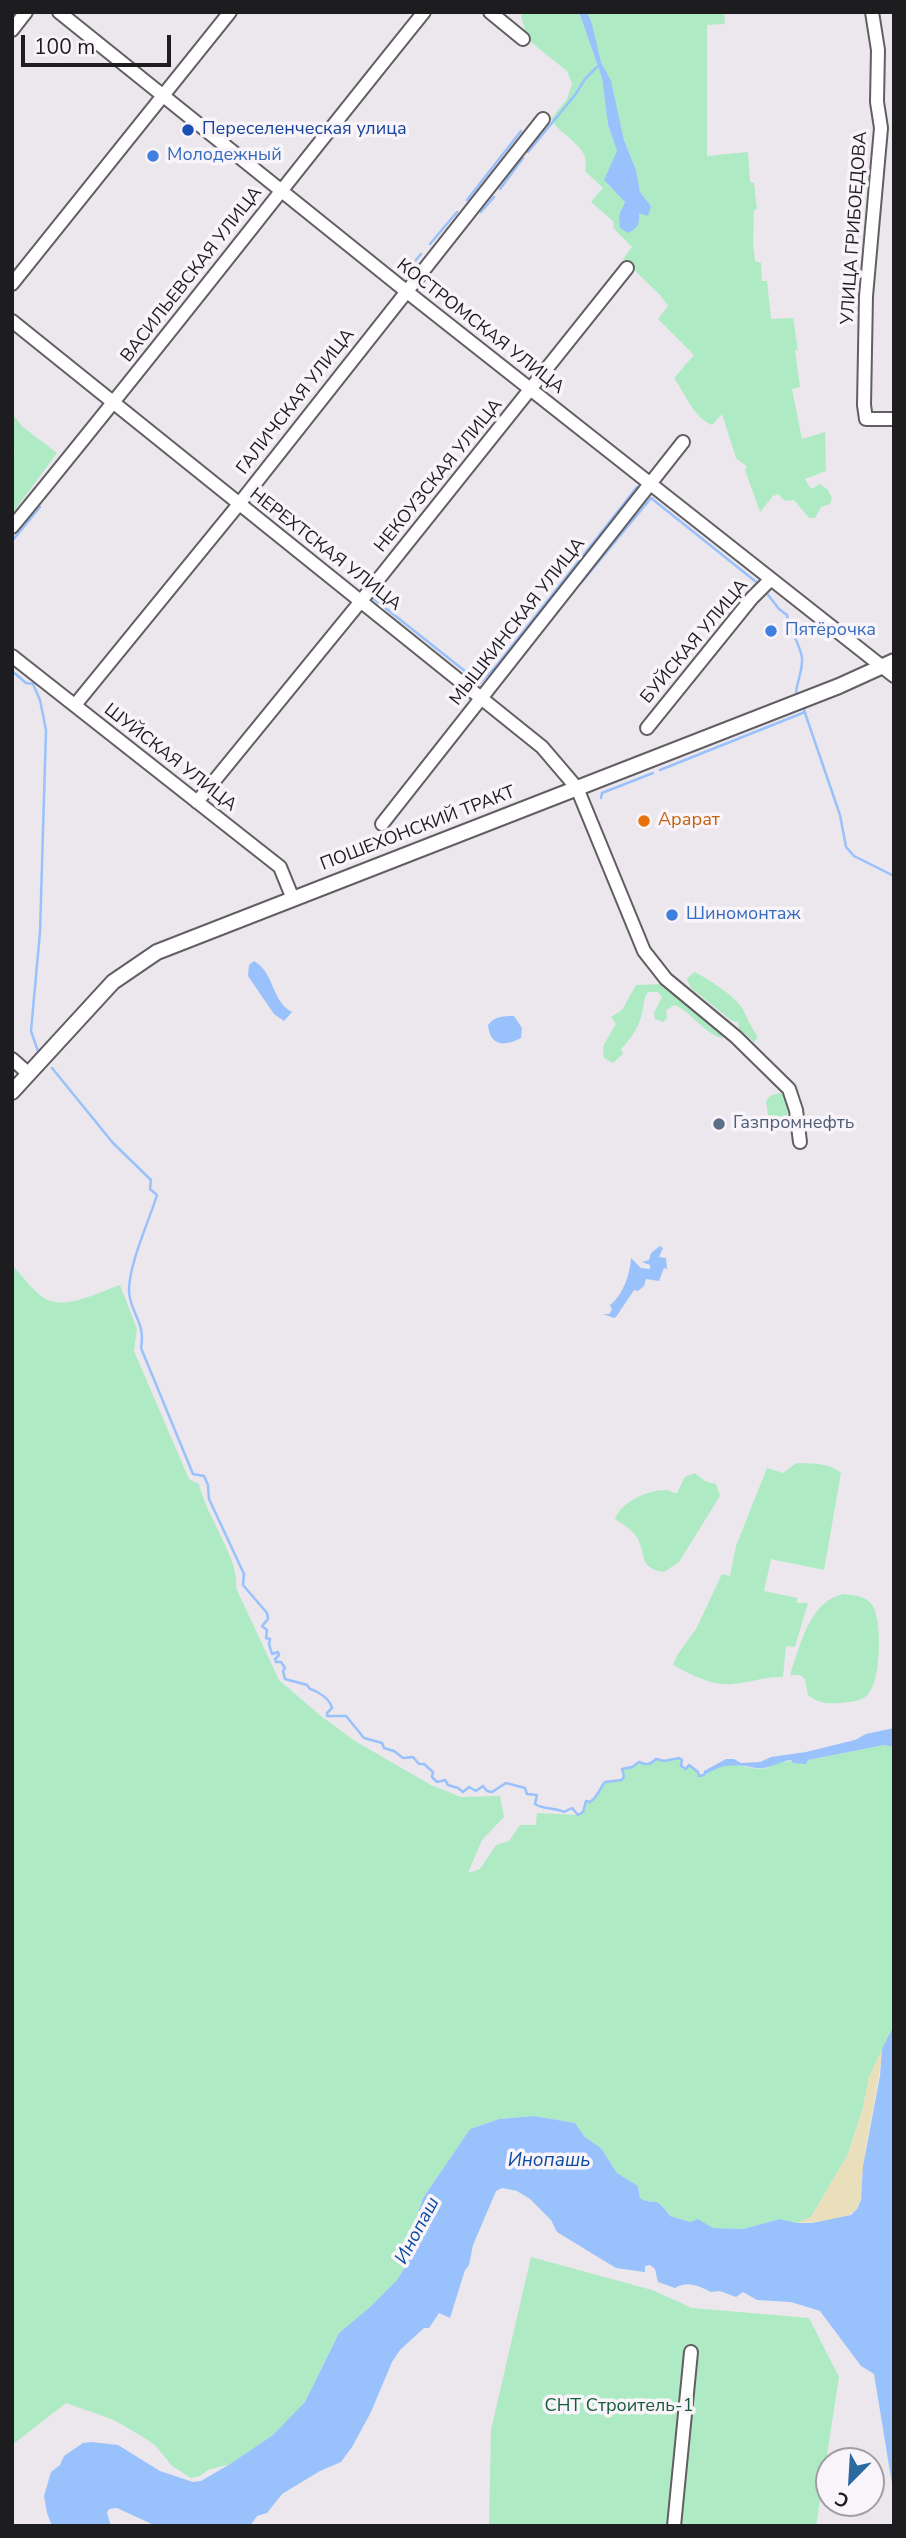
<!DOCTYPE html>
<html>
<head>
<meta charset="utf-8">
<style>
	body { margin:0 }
	#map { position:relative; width:906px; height:2538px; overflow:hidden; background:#ebe7ec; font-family:"Nunito Sans",sans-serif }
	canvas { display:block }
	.frame { position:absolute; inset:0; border:14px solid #1d1c1e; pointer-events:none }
	.north { position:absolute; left:815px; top:2447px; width:70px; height:70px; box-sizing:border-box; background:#f8f4fa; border:2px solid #a09ea2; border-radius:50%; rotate:204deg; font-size:19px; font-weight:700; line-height:28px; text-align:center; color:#1d1c1e }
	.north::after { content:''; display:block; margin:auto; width:24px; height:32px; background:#2b6aa1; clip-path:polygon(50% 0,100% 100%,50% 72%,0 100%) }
	.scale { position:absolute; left:21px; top:35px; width:150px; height:32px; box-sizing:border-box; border:4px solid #1d1c1e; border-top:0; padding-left:9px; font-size:21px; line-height:24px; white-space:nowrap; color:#1d1c1e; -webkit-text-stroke:5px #f8f4fa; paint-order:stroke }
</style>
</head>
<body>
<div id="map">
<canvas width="906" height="2538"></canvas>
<div class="frame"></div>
<div class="north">С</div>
<div class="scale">100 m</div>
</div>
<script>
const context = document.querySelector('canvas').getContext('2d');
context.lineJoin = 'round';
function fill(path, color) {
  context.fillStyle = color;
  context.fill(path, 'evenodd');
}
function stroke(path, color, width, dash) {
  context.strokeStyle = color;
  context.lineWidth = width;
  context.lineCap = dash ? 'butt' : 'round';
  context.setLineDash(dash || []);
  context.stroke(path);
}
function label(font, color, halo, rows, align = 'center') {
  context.font = font + ' "Nunito Sans",sans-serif';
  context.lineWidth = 7;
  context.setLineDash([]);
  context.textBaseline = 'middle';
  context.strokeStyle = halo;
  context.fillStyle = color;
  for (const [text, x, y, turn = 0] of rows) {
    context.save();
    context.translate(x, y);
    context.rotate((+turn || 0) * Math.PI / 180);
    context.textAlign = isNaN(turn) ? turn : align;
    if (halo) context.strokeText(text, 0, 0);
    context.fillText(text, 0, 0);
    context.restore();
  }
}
fill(new Path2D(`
	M524,12H579L602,78L608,125L617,151L607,184L622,197L625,202L619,215L641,212L648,202L640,192L636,170L624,140L610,81L601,62L587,12H724L725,24L707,25V156L748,152L750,182L754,183L757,209L754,210L753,244L755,261L761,263L762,281H767L771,319L793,318L798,350H795L800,387L792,389L802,439L825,432L826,471L805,479L811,489L820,484L828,490L832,498L830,504L821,507L815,518H809L794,500L785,501L778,494L773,496L760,512L745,470L747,467L736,458L722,414L712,425C693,417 686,395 674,378L694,355L658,319L668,306L660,295L623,259L632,247L613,228L614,222L591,202L603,188L585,171C592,146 561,137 551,119L567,99L572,84L567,71L527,39L521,15Z
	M12,414L23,427L57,453L12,514V458L15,454L12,451Z
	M694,972C706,977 736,997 742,1008C748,1018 751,1028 758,1037L754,1042L739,1029L738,1022L732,1021L691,988L687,979Z
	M663,984L723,1032L722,1038C703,1033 693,1013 675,1005L666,1010L667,1018L663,1022L655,1019L654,1013L662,997L658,992H648C643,1000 644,1005 642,1014C638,1028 631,1039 621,1049L623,1054L613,1063L604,1058L603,1046L616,1024L611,1017L622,1010L636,985Z
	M779,1093L785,1096C789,1108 790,1115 782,1125L774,1127L769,1121L766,1101L770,1096Z
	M12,1265C22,1275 32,1290 44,1298C65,1311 99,1292 120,1285L137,1329L134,1351L189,1479L199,1484C206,1516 240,1560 236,1588L279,1680L321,1716L355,1741L431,1785L461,1797L500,1796L504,1817L482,1840L468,1873L480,1869L496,1845L509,1841L520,1825H536L537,1813L578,1815L583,1812L586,1801L590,1802C597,1798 600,1788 605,1782L622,1780L624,1776L622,1769L632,1767L639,1762C646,1765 650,1765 656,1759L664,1761L679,1758L682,1760L681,1766L686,1769L689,1765L698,1772L699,1776H703L722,1765L732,1764L758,1769L768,1768L776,1762L808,1760L884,1745L894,1747V2025L869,2077L863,2108L848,2154L811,2217L797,2223L780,2219L743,2229L712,2228L698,2220L690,2222L670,2216C655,2193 656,2207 640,2198L638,2186L617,2173L601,2148L585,2137L575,2123L534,2116L499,2119L470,2129L423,2198L415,2222L417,2235L406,2266L397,2280L370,2307L339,2333L305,2402L291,2418L273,2435L230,2464L208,2470L200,2476L191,2478L172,2466L155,2445L143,2437L114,2420L66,2403L12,2445Z
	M796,1463C812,1464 828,1462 841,1473L824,1570L771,1559L764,1591L797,1598V1603H808L795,1647L786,1646L783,1677C765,1676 749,1683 732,1684C711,1686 692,1675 673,1665L678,1654L696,1629L722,1574L730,1576L736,1546L767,1468L783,1473Z
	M695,1473L705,1481L716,1484L720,1496L679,1562L664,1572C639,1568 646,1556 638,1539C633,1530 623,1524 615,1519C621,1502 649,1489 667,1490C670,1491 674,1493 677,1493L685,1477Z
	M844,1594C854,1595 867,1596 873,1606C882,1622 881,1678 869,1693C863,1702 849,1702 839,1703C826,1704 818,1703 808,1695L805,1679L800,1675H790C800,1647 809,1600 844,1594Z
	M531,2257L652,2290L692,2308L809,2318L839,2377L816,2526H489L491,2430Z`), '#aeebc5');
fill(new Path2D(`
	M882,2049C879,2090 867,2129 863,2169C861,2182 864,2200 855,2211C847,2219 809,2223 797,2223L812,2216L848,2154L863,2108L869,2077Z`), '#e9dfba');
fill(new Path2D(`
	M579,12H587L592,24L601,62L611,81L624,140L636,170L640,192L651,206L648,216L639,213C640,224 638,228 628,233L620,228L619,215L625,202L604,180L617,151L608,125L602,78Z
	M254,961C275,973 271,1001 292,1012L284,1021L274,1014L248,976L249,965Z
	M514,1016L522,1028L521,1038C504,1047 490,1046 488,1025C495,1016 503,1016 514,1016Z
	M660,1246L663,1248L659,1257L666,1258L667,1269L664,1268L659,1281L646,1279L644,1286L638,1291L634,1290L616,1317L614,1318L603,1314H609L612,1310L610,1305C622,1296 630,1276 631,1258L641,1268L650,1269V1265L642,1262L649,1260L651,1253Z
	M894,1728V1747L884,1745L808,1760L806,1764L793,1763L791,1760C781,1761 773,1767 763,1768C757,1769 752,1767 746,1766C725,1765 722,1765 703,1776L704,1771L726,1759H734L741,1763L760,1762L771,1757L806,1752L855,1740L866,1734Z
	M894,2025V2496L874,2374L861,2366L820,2311L791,2302L757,2300L743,2292L736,2297L720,2291L711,2292C700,2286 687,2280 675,2288L658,2282L655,2269L650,2265L645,2266V2272L616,2268L557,2232L551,2220L530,2199L517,2191L502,2188L496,2191L473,2245L469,2265L465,2270L450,2318L439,2313L429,2328H424L400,2350L392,2362L371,2412L352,2447L341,2462L320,2471L282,2494L267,2513L257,2516L250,2526H156L117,2508L109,2509L107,2513L111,2526H52L47,2513L44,2496L51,2472L60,2465L64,2456L83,2443L91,2442L118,2445L160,2471L193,2482L201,2481L230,2464L273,2435L305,2402L339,2333L370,2307L397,2280L406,2266L417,2235L415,2222L423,2198L470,2129L499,2119L534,2116L575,2123L585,2137L601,2148L617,2173L638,2186L640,2198C656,2207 654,2193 670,2216L690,2222L698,2219L713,2228L743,2229L780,2219L797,2223H812L851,2215L857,2209L861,2200L863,2166L880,2076L882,2049Z`), '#99c1fc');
stroke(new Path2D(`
	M528,152L575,95L585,79L597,67
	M500,189L523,158
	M467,200L521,131
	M481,212L494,197
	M430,244L457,212
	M406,272L421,254
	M12,541L40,507
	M581,583L651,498L760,585
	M765,591L779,609L787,615C789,631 800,643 802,658C803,670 797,681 796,693
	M374,599L480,683L497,665L637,487
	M12,671L26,683L33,684L40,700L46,730L40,932L31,1031L39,1054
	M804,710L840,815L846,847L854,856L894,876
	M660,770L805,712
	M601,798L602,793L653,773
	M392,822L399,812
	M52,1068L113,1143L151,1180L150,1189L157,1195C149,1221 129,1264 129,1290C129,1312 146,1321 141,1348L193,1474L204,1476L208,1485L209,1499L244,1574L243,1585L267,1613L268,1619L262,1626L267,1630L266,1638L270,1639L269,1644L272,1654L278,1652L279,1655L275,1659L276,1662H281L285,1668L283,1671L285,1679L307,1685L310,1689C318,1691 330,1699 332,1708L327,1713V1716H346L364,1738L382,1743L384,1748L394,1751L403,1758L413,1757L419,1764H424L433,1772L432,1777L437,1782L445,1780L448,1785L458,1788L463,1792L469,1787L476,1791L483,1786L487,1791L492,1792L506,1783L525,1788L527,1794L537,1795L535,1804C544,1810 554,1807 564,1812L572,1808L578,1815L583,1812L586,1801L590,1802C597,1798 600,1788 605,1782L622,1780L624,1776L622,1769L632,1767L639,1762C646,1765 650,1765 656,1759L664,1761L679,1758L682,1760L681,1766L686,1769L689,1765L698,1772L699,1776L704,1775`), '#99c1fc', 2.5);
const minor = new Path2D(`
	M59,12L406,291L894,676
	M490,12L523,39
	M872,12L878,50L877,102L881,128L866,296L864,405L866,419H894
	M12,30L26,12
	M12,284L230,12
	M12,321L542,747L577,788L644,951L666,979L736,1037L789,1089L796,1110L800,1142
	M12,527C152,357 286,183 424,12
	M12,656L280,867L293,899
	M75,705L239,504L543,119
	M647,728L752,598L770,580
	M197,802L361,601L627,268
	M382,824L683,442
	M12,1059L29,1074
	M674,2526L691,2352`);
const major = new Path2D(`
	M12,1092L113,982L157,952L839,686L894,661`);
stroke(minor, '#625e63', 16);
stroke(major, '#625e63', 18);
stroke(minor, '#fff', 12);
stroke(major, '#fff', 14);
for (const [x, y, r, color] of [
	[188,130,7,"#1a4fb4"],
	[153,156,7,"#3f7fe0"],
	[771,631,7,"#3f7fe0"],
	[644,821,7,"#e8710a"],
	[672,915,7,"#3f7fe0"],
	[719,1124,7,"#5c6f8a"]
]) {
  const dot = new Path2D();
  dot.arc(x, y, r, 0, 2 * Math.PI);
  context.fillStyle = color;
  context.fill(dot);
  stroke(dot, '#f8f4fa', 2.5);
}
label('18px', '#164399', '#f8f4fa', [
	["Переселенческая улица",202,130]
], 'left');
label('18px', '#366cbe', '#f8f4fa', [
	["Молодежный",167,156],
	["Пятёрочка",785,631],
	["Шиномонтаж",686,915]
], 'left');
label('18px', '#1d1c1e', '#f8f4fa', [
	["УЛИЦА ГРИБОЕДОВА",855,228,-86],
	["ВАСИЛЬЕВСКАЯ УЛИЦА",192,275,-52],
	["КОСТРОМСКАЯ УЛИЦА",480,327,38],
	["ГАЛИЧСКАЯ УЛИЦА",296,402,-52],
	["НЕКОУЗСКАЯ УЛИЦА",439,476,-51],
	["НЕРЕХТСКАЯ УЛИЦА",325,550,38],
	["МЫШКИНСКАЯ УЛИЦА",518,622,-52],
	["БУЙСКАЯ УЛИЦА",695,642,-50],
	["ШУЙСКАЯ УЛИЦА",170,758,38],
	["ПОШЕХОНСКИЙ ТРАКТ",418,829,-21]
]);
label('18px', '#c56008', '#f8f4fa', [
	["Арарат",658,821]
], 'left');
label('18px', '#4e5e75', '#f8f4fa', [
	["Газпромнефть",733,1124]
], 'left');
label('18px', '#155b38', '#f8f4fa', [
	["СНТ Строитель-1",619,2407]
]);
label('italic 19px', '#0b4b9e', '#f8f4fa', [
	["Инопашь",549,2161],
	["Инопаш",418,2231,-62]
]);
</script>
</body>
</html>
